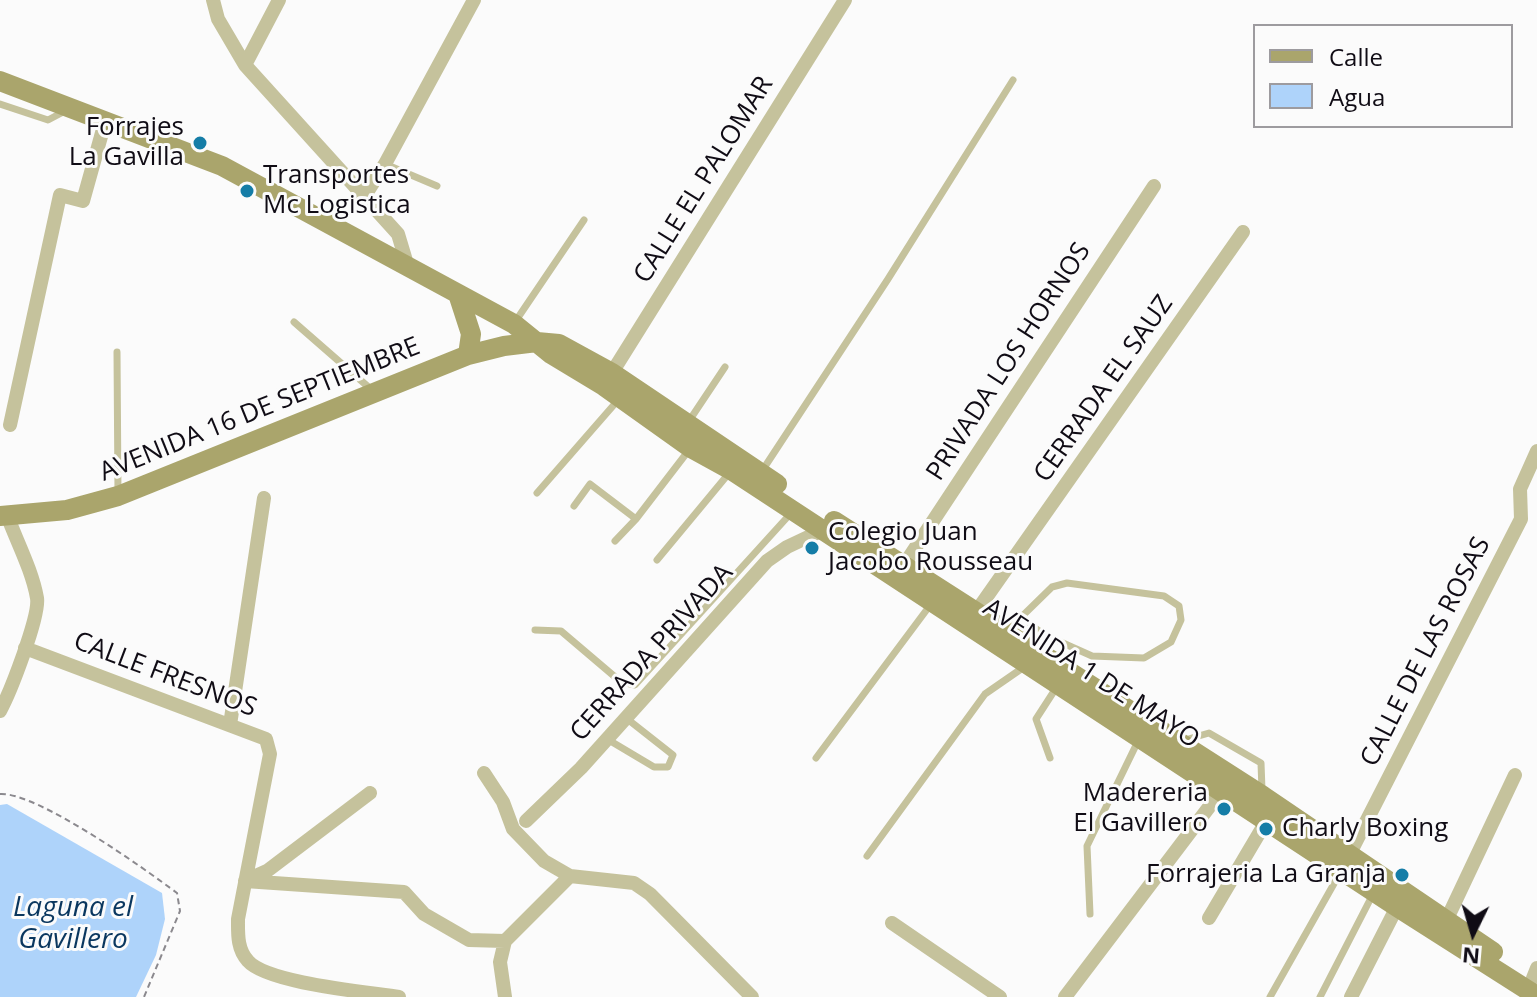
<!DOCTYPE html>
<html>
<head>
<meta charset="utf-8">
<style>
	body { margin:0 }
	#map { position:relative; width:1537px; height:997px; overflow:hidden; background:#fbfbfb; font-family:"Open Sans",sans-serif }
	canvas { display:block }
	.legend { position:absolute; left:1253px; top:24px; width:260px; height:104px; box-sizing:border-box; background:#fbfbfb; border:2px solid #9d9b9f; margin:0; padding:10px 14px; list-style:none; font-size:24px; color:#100c15 }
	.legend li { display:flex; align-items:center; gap:16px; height:40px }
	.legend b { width:40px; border:2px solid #9d9b9f }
	.north { position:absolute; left:1433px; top:893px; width:80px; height:80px; -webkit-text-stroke:6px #fbfbfb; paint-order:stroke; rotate:185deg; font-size:22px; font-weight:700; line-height:32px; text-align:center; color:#100c15 }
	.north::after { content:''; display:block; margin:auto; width:28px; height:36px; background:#100c15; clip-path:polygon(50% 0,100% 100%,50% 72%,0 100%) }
</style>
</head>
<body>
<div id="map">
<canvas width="1537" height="997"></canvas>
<ul class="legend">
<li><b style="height:10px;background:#aaa56c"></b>Calle</li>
<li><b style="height:22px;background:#aed3fa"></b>Agua</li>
</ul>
<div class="north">N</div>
</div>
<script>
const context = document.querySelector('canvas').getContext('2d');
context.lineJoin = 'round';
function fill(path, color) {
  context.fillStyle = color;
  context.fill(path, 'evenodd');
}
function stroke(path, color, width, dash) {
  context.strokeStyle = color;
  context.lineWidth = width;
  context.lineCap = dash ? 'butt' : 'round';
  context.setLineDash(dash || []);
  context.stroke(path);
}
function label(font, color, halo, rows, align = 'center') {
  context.font = font + ' "Open Sans",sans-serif';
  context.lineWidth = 6;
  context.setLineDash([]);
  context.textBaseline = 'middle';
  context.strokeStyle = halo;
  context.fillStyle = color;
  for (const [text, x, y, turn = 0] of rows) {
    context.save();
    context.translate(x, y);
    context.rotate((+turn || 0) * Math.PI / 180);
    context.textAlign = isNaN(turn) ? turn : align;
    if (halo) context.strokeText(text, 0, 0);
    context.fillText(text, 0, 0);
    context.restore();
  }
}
fill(new Path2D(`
	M7,804L162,893L165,919L156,955L136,997H0V805Z`), '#aed3fa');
stroke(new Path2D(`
	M0,794C37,792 145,869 177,893L180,911L144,997`), '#8b898e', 2, [6, 4]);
stroke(new Path2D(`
	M0,104L48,120L65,111
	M385,164L437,186
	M294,322L373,391
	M515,322L584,220
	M117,352L118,494
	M689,421L725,367
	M762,471L888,279L1013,80
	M537,493L619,399
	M574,506L590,484L636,519
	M615,541L636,519L689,450
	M657,560L730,472
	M535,630L561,631L621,682L635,685L792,512
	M1007,631L1052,587L1067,583L1164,596L1179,606L1181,620L1171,642L1144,658L1092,656L1045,635L1020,618
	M607,739L654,767H668L673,755L626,718
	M1185,740L1209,733L1261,763L1262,790
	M816,758L931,604
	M1050,758L1036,719L1058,685
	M867,856L985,694L1024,667
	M1090,914L1087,846L1139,739
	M1270,997L1340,873
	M1320,997L1373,894`), '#c5c29c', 7);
stroke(new Path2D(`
	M213,0L218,19L245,65L398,234L407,264
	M245,65L279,0
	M364,197L385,164L474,0
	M608,379L845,0
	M10,425L60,195L83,201L105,122
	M904,565L1154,186
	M976,612L1243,232
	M25,648L266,739L270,754L238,919C238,934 237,949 248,961C267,983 367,992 399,997
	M0,711C10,693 40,616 37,598C32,570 17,542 7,515
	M230,725L264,498
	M484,773L503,802L513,829L544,861L570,876L634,883L650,894L752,997
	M526,821L581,768L767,561L787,547L823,530
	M1345,863L1521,519L1520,489L1537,451
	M247,880L267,871L370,793
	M245,881L404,892L424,914L469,940L505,941
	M1209,918L1267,820
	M1446,921L1515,775
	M892,923L1000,997
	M1533,978L1537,968
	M505,997L500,962L505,941L570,876
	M1065,997L1222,790
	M1351,997L1400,901`), '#c5c29c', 14);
stroke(new Path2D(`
	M0,81L222,166L514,324L551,354L604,386L691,448L731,470L1397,907L1537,996
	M458,294L471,334L468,355
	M0,516L67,510L118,496L468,355L504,346L537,342L559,344L612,373L777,484
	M834,521L1263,796L1493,952`), '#aaa56c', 20);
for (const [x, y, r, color] of [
	[200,143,8,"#157da7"],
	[247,191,8,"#157da7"],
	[812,548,8,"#157da7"],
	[1224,809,8,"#157da7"],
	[1266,829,8,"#157da7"],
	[1402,875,8,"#157da7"]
]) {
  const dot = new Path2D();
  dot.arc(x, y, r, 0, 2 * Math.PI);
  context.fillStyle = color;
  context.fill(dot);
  stroke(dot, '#fbfbfb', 3);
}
label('26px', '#100c15', '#fbfbfb', [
	["Forrajes",184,128],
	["La Gavilla",184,158],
	["Transportes",263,176,"left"],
	["Mc Logistica",263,206,"left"],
	["Colegio Juan",828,533,"left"],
	["Jacobo Rousseau",828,563,"left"],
	["Madereria",1208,794],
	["El Gavillero",1208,824],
	["Charly Boxing",1282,829,"left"],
	["Forrajeria La Granja",1386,875]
], 'right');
label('26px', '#100c15', '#fbfbfb', [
	["CALLE EL PALOMAR",704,180,-58],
	["PRIVADA LOS HORNOS",1009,362,-57],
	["CERRADA EL SAUZ",1104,389,-55],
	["AVENIDA 16 DE SEPTIEMBRE",260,410,-22],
	["CALLE DE LAS ROSAS",1426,652,-63],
	["CERRADA PRIVADA",652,653,-48],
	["AVENIDA 1 DE MAYO",1091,674,33],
	["CALLE FRESNOS",165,675,21]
]);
label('italic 28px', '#0a375f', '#fbfbfb', [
	["Laguna el",73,908],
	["Gavillero",73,940]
]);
</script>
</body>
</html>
